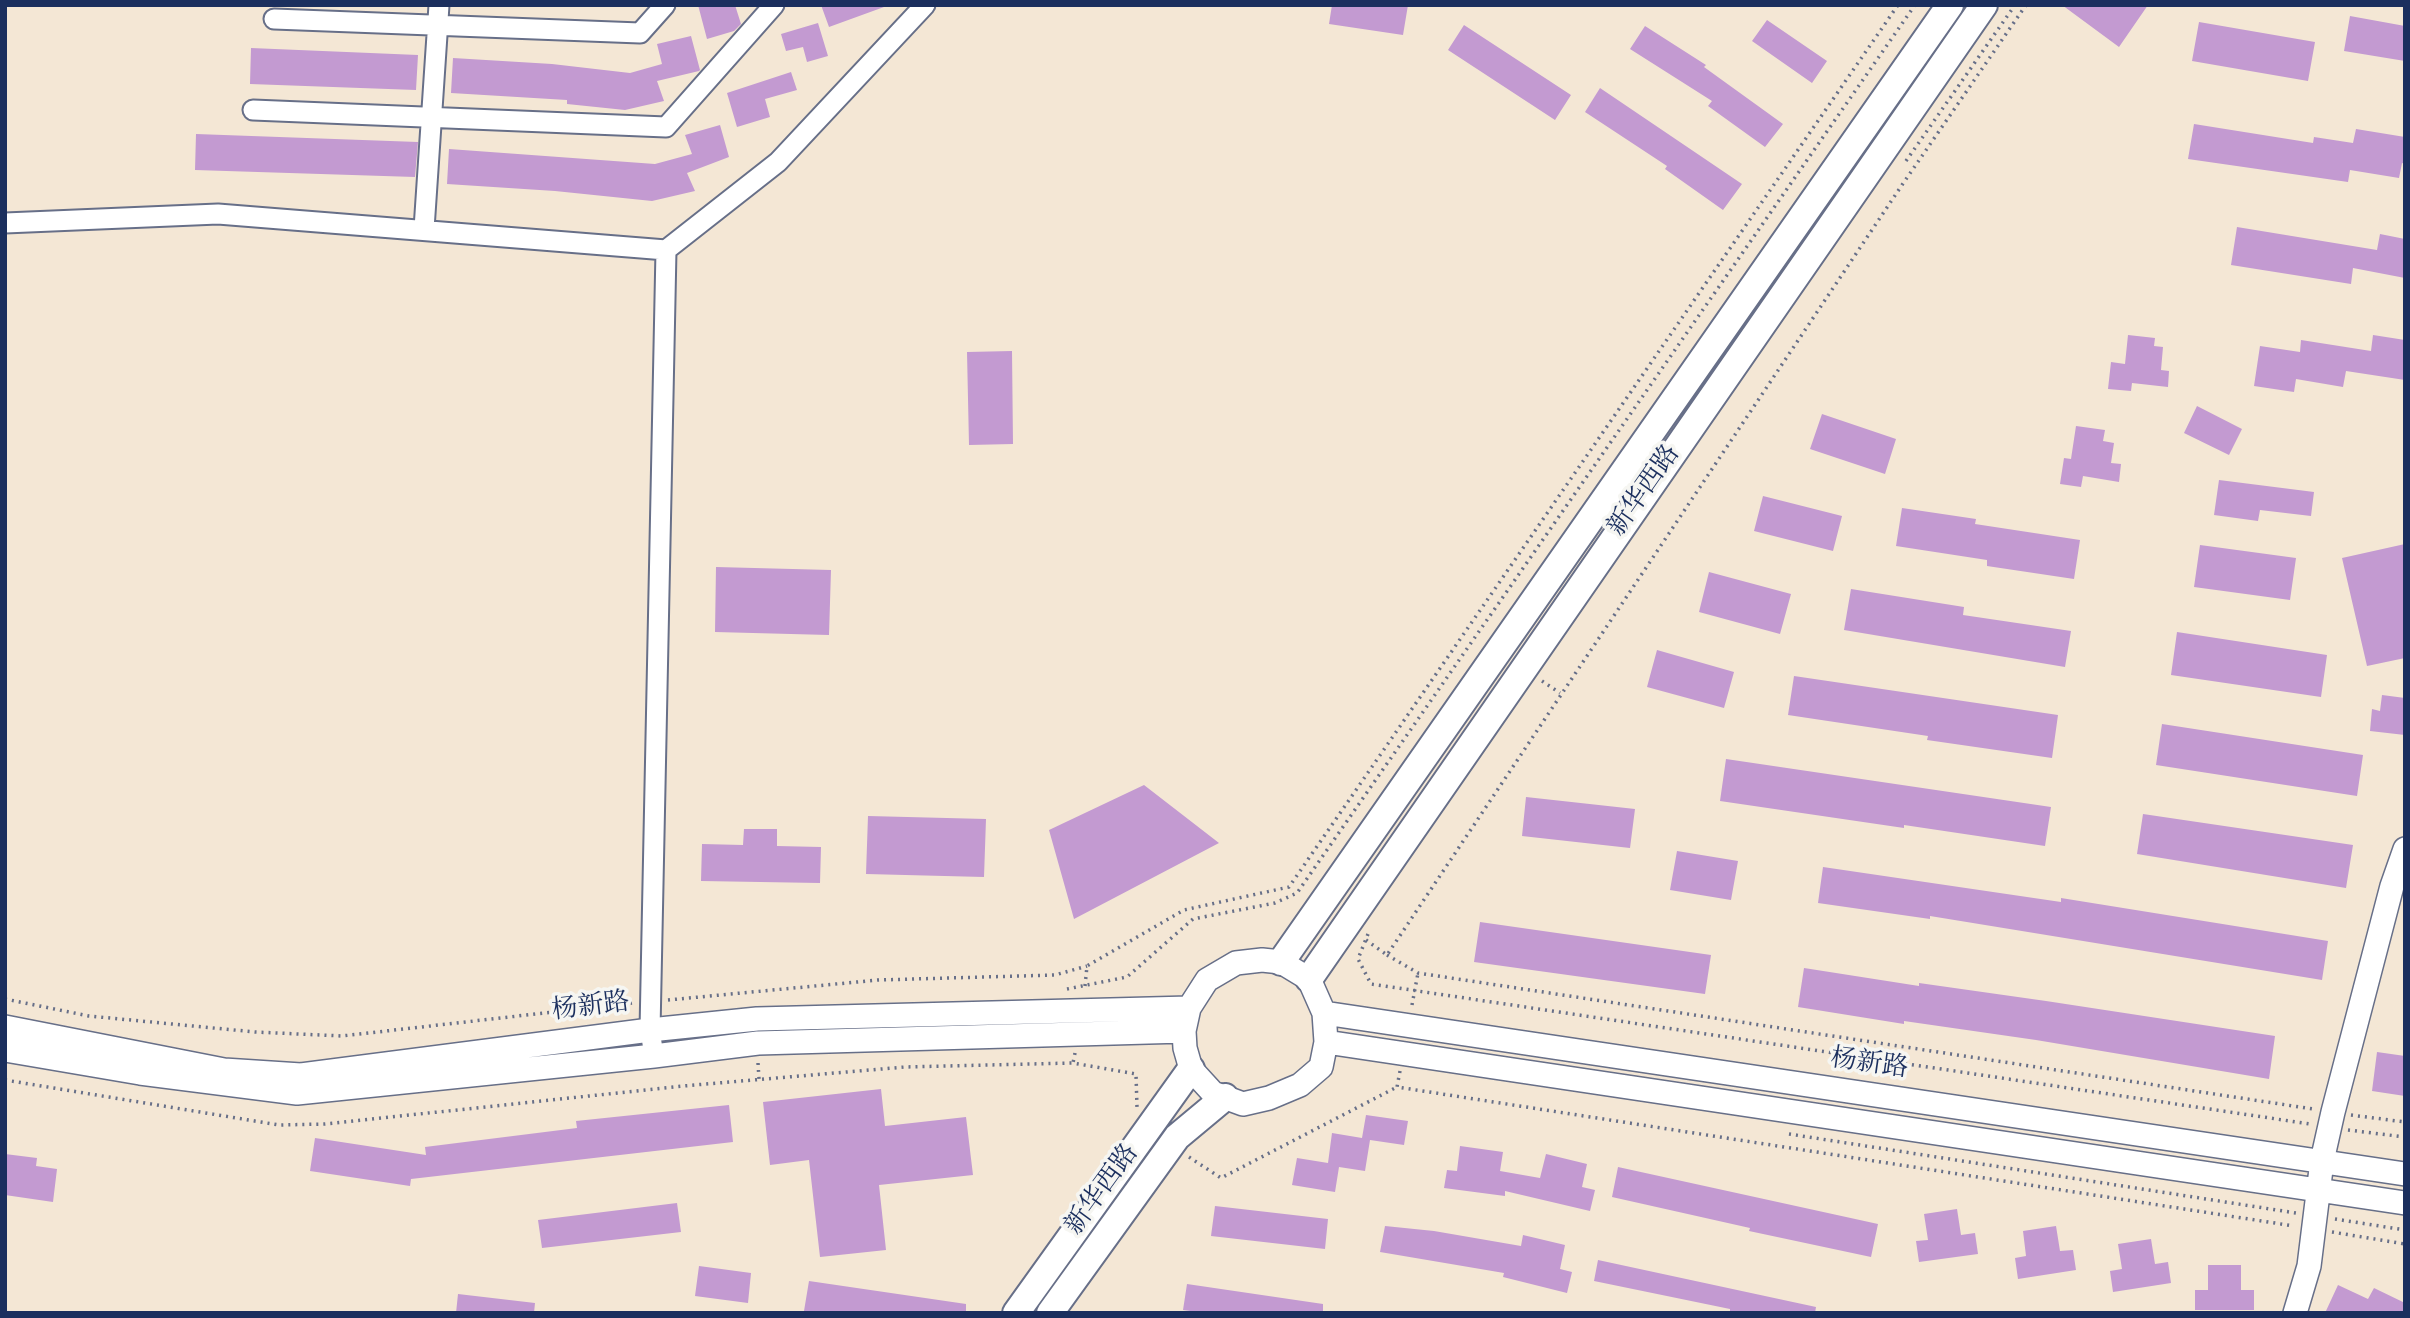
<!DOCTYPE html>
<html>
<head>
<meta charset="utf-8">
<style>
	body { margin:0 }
	#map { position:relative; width:2410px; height:1318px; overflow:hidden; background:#f4e7d5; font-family:"Sorts Mill Goudy",serif }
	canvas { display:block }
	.frame { position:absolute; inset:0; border:7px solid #1b2f5e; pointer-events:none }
</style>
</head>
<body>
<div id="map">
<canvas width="2410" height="1318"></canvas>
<div class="frame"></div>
</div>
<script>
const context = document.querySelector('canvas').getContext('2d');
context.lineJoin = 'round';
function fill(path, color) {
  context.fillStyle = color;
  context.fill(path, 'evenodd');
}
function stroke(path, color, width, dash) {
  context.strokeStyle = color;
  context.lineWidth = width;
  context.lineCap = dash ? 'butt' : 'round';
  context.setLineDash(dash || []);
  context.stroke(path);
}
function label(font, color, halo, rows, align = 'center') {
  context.font = font + ' "Sorts Mill Goudy","Noto Serif SC",serif';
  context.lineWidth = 7;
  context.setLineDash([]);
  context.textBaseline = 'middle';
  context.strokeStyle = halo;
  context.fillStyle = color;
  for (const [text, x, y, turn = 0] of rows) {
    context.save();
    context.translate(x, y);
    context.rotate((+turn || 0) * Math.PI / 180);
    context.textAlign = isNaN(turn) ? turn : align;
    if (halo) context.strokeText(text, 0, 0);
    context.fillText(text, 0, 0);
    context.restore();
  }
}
fill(new Path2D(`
	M698,5H735L741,24L734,31L707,39Z
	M821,5H884V7L829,27Z
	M1332,5H1408L1403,35L1329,24Z
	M2062,5H2148L2119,47Z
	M2350,16L2405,26V61L2344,51Z
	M1767,20L1827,61L1812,83L1752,41Z
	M2199,22L2315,42L2308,81L2192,61Z
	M818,23L828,56L807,62L803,47L786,51L781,34Z
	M1464,25L1571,95L1555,120L1448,50Z
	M1645,26L1706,65L1704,67L1783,124L1765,147L1708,106L1712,101L1630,49Z
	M691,36L700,70L699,71L657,81L664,101L625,110L567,104V100L451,93L453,58L552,64L630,73L662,64L657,44Z
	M251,48L418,55L416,90L250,84Z
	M791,72L797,90L765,99L770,117L737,127L727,93Z
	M1600,88L1742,184L1723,210L1665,169L1667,166L1585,112Z
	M2194,124L2313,143L2314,137L2353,143L2356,129L2405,137V164L2402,163L2399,178L2350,170L2348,182L2188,159Z
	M720,125L729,157L687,173L695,191L652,201L555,191L447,184L449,149L655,164L692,154L685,135Z
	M196,134L418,142L415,177L195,170Z
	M2237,227L2377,250L2380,234L2405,239V278L2353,268L2351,284L2231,265Z
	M2128,335L2155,338L2154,346L2163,347L2161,370L2169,371L2168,387L2132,383L2131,391L2108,389L2111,362L2125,364Z
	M2373,335L2405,340V380L2346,371L2343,387L2296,379L2294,392L2254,386L2260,346L2300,352L2301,340L2371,351Z
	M1012,351L1013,444L969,445L967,352Z
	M2197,406L2242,429L2229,455L2184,433Z
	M1822,414L1896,439L1885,474L1810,449Z
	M2076,426L2105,430L2103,441L2114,443L2111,463L2121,464L2119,482L2083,476L2081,487L2060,484L2064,458L2071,459Z
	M2219,480L2314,492L2311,516L2260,510L2258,521L2214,515Z
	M1763,496L1842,516L1833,551L1754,531Z
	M1902,508L1976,519L1975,524L2080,540L2074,579L1987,566V560L1896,546Z
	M2405,544V658L2367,666L2342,558Z
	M2200,545L2296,558L2290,600L2194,587Z
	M716,567L831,570L829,635L715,632Z
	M1709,572L1791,594L1780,634L1699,612Z
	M1851,589L1964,607L1963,615L2071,631L2065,667L1844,630Z
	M2177,632L2327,655L2321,697L2171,675Z
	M1657,650L1734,672L1724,708L1647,687Z
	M1794,676L2058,715L2052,758L1927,740L1928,736L1788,715Z
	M2382,695L2405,698V735L2370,731L2372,709L2380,711Z
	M2162,724L2363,755L2357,796L2156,765Z
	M1726,759L2051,807L2045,846L1904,825V828L1720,801Z
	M1144,785L1219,843L1074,919L1049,830Z
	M1526,797L1635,809L1630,848L1522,836Z
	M2143,814L2353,845L2346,888L2137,854Z
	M868,816L986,819L984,877L866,874Z
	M744,829H777V846L821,847L820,883L701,881L702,844L743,845Z
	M1677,851L1738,861L1731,900L1670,890Z
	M1823,867L2061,902V898L2328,941L2322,980L1930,916V919L1818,903Z
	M1480,922L1711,955L1705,994L1474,962Z
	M1804,968L1919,986V983L2046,1001L2275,1036L2269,1079L2036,1040L1904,1021V1024L1798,1007Z
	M2377,1052L2405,1056V1096L2372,1091Z
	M881,1089L885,1126L966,1117L973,1175L879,1185L886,1250L820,1257L809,1160L770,1165L763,1102Z
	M729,1105L733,1142L411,1179L410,1186L310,1171L315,1138L426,1155L425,1147L577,1128L576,1121Z
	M1366,1115L1408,1121L1404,1145L1370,1140L1365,1171L1339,1167L1335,1192L1292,1185L1297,1158L1328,1163L1332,1133L1362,1138Z
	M1460,1146L1503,1152L1500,1171L1540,1178L1546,1154L1587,1164L1582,1187L1595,1190L1590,1211L1505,1191V1196L1444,1188L1447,1170L1457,1171Z
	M5,1154L37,1158L36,1166L57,1169L53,1202L5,1195Z
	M1618,1167L1878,1224L1871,1257L1749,1231L1750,1228L1612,1197Z
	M677,1203L681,1232L542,1248L538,1220Z
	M1215,1206L1328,1219L1325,1249L1211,1236Z
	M1957,1209L1961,1235L1975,1233L1978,1254L1919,1262L1916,1241L1928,1240L1924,1214Z
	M1385,1226L1434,1231L1521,1246L1523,1235L1565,1245L1560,1269L1572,1272L1567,1293L1503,1277L1504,1273L1380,1252Z
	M2056,1226L2060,1251L2073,1250L2076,1270L2018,1279L2015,1258L2026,1256L2023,1231Z
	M2151,1239L2155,1264L2168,1262L2171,1283L2113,1292L2110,1271L2122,1269L2118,1244Z
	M1598,1260L1816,1307L1815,1313H1738L1730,1311V1309L1594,1281Z
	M2208,1265H2241V1290H2254V1310H2195V1290H2208Z
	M699,1266L751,1273L748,1303L695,1296Z
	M809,1281L966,1304V1313L804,1311Z
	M1187,1284L1323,1304V1313H1205L1183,1310Z
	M2338,1285L2368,1299L2374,1288L2405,1303V1313H2325Z
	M458,1294L535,1303L534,1313H456Z`), '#c39ad1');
const minor = new Path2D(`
	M274,19L640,33L665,5
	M253,110L666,127L774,5
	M5,223L218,214L666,250L778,162L925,5
	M424,229L439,5
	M654,1056L650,1030L666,250`);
const tertiary = new Path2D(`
	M1262,960L1281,962L1309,979L1324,1013L1326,1042L1321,1067L1300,1085L1269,1098L1243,1104L1213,1093L1191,1069L1185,1048L1184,1031L1189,1008L1207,980L1236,963Z
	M1324,1013L2405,1174
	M5,1027L224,1070L301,1075L650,1030L757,1019L1189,1008
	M1326,1042L2405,1203
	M5,1050L140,1073L297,1093L654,1056L758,1043L1184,1031
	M2295,1313L2309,1266L2322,1161L2333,1112L2392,886L2405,849`);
const secondary = new Path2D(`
	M1281,962L1950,5
	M1309,979L1984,5
	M1016,1313L1191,1069
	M1050,1313L1177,1137L1225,1097`);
stroke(minor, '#676f88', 23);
stroke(tertiary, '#676f88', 26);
stroke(secondary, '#676f88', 30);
stroke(new Path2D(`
	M1906,161L2015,5
	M1542,681L1560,693
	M1368,934L1358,959L1371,984L2310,1124
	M1366,940L1387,955L1902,185L2026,5
	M1387,955L1418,973L2313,1109
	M1085,986L1087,966L1184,910L1289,887L1898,5
	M1067,989L1127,977L1193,919L1275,903L1297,893L1915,5
	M5,999L89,1016L255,1032L342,1036L632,1003
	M668,1000L878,980L1055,975L1087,966
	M1412,1005L1418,973
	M1075,1053L1073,1063L1136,1074L1137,1107
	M758,1063L759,1079
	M1400,1071L1397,1087L2294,1226
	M5,1080L279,1125L325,1124L683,1086L905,1067L1073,1063
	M2351,1115L2405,1122
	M2348,1130L2405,1137
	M1789,1134L2296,1213
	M1189,1157L1221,1178L1397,1087
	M2335,1219L2405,1230
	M2332,1232L2405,1244`), '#676f88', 3.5, [2, 5]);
stroke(minor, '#fff', 19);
stroke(tertiary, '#fff', 23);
stroke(secondary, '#fff', 26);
label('26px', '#1b2f5e', '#f6f6f2', [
	["新华西路",1646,492,-55],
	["杨新路",591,1009,-7],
	["杨新路",1869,1066,8],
	["新华西路",1104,1191,-54]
]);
</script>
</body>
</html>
